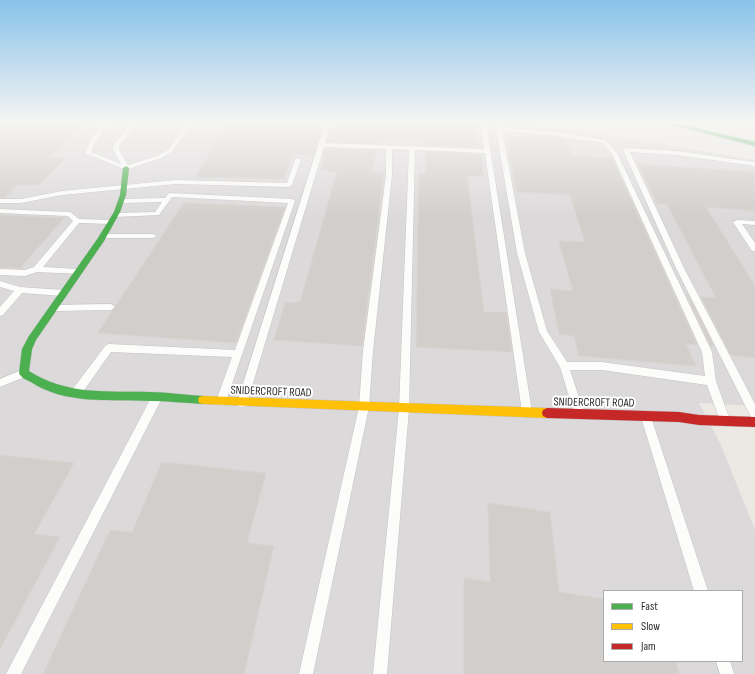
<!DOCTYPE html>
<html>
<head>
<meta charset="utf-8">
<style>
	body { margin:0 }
	#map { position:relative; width:755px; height:674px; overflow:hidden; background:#ece8e4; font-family:"Sofia Sans Condensed",sans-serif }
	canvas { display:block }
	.legend { position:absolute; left:603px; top:590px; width:140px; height:72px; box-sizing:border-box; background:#fff; border:1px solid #ababab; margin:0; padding:5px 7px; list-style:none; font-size:12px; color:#2e2e2e }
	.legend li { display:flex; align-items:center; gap:8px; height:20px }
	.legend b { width:20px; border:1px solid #ababab }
</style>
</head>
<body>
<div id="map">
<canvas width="755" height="674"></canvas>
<ul class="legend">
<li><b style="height:5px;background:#4caf50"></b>Fast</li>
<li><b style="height:5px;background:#ffc107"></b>Slow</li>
<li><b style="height:5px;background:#c62828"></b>Jam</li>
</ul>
</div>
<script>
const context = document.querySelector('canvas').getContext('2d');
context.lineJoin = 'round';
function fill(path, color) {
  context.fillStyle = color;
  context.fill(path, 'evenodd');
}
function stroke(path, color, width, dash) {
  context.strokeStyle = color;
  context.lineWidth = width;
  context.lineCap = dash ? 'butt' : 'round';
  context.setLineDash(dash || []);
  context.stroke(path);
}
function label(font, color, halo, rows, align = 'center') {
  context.font = font + ' "Sofia Sans Condensed",sans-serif';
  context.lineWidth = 4;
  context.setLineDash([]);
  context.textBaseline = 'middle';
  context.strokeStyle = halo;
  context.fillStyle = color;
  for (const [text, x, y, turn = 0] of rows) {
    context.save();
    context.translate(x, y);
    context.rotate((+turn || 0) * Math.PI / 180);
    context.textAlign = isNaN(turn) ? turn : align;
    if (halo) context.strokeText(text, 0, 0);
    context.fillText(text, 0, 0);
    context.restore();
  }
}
fill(new Path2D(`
	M0,123H535L755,160V406L699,403L720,443L755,530V674H0ZM604,591H742V661H604Z`), '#dcd9db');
const building = new Path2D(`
	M0,123H84L47,158L65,159L38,185H18L4,198H0Z
	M335,123H474L478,147L426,145L425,142L379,141V144L327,142L332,126H334Z
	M227,124L323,126L314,155L292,154L284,179L196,177Z
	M506,136L566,139L572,156L612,158L697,345L686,344L696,366L579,356L574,336L559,334L550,289L573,291L559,241L585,242L570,195L517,192Z
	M325,149L377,150L371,172L384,173L362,346L274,340L285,303L300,302L337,172L320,170L326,155H323Z
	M426,152L481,155L484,177L467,176L484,312H506L512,352L416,347L419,173L426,174Z
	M638,164L755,172V211L706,207L755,286V358L731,355L701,297L716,298L667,204H658Z
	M184,203L285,207L236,343L98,333Z
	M0,215L64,218L20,268H0Z
	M687,295H688L714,346H711Z
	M0,455L74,463L34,534L60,537L0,649Z
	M162,462L266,473L247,543L274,546L244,674H43L110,530L132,532Z
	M488,503L550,512L559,592L604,599V661H676L679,674H464V578L490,582Z`);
fill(building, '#d1cecb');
stroke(building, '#d7d4d0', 1);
const lane = new Path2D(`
	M104,123H109L97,139L91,152L121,164L113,150L114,144L132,123H137L120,144L119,150L128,165L157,156L168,150L187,123H192L172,152L161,158L126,170L85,153L91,139Z
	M325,123H331L325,143L484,149L480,123H486L532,412L531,415L527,417L523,415L522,412L485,153L415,150L409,409L387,674H373L399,409L409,150L392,149V175L373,351L369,407L313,674H299L359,407L363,351L386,175V149L324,147L247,403L246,406L242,407L238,406L237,403Z
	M499,127L558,132L605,140L617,153L712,352L716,381L730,420L729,423L725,425L721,423L707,385L602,370H570L584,413L583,416L579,418L575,416L560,367L539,332L517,253L496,129ZM502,131L558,136L603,143L612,154L702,352L705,376L602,362H567L547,331L525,253Z
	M626,148L677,151L755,162V166L677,155L630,152L684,268L755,404V419L751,417L676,268L623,150Z
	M298,158L301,160L292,185L289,187L176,184L62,195L21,203H0V199H21L62,191L176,180L287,183L295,160Z
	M170,193L292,199L295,201L225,404L221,405L217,404L216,401L232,357L111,352L80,396L76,397L72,396L71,393L72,390L106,345L109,344L235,350L288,203L172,197L159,215L115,217L112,215L115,213L155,212L162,202L121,203L118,201L121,199L165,198L168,194Z
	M0,209L70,212L79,219L111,220L115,222L111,224L79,223L43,267L78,269L81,270L82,272L81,274L37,272L25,276L0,275V269L25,270L34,267L73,221L68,216L0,213Z
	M737,220L755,221V225L742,224L755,243V251H752L733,222Z
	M100,234H153L157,236L153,238H100Z
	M0,281L20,287L63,290L67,293L63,296L22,293L3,315L0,316V307L14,291L0,287Z
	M111,304L115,307L111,310L53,311L49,308L53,305Z
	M24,369L27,370L29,373L27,376L0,387V379Z
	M157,393L161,394L162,397L161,400L21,674H6L153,394Z
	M646,412L650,414L651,417L708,591H694L641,417L642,414Z
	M716,661H730L734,674H720Z`);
const fast = new Path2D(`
	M665,123H675L755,142V146Z
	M126,166L129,168L126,195L120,212L104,241L36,340L32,349L29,371C66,395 106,391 148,392C166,392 185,395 203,396L207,397L208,400L207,403L203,404C186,403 168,401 151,401C112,399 65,405 31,382C27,380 21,378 19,373L22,349L29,336L98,238L114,212L120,195L123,168Z`);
const slow = new Path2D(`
	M203,396L547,408L551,410L552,413L551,416L547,418L203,404L199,403L198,400L199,397Z`);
const jam = new Path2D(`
	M547,408L679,412L699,415L755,417V427L699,425L679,422L547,418L543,416L542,413L543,410Z`);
stroke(lane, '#c5c4c5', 1);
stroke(fast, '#c5c4c5', 1);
stroke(slow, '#c5c4c5', 1);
stroke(jam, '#c5c4c5', 1);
fill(lane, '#fcfcfb');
fill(fast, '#4caf50');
fill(slow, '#ffc107');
fill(jam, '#c62828');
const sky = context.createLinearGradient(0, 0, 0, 218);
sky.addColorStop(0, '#88c2ea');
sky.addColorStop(0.56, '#f6f5f3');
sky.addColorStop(1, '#f6f5f300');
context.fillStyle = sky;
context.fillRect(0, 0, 755, 218);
label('12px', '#2e2e2e', '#fff', [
	["SNIDERCROFT ROAD",271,392,2],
	["SNIDERCROFT ROAD",594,403,1]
]);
</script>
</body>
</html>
